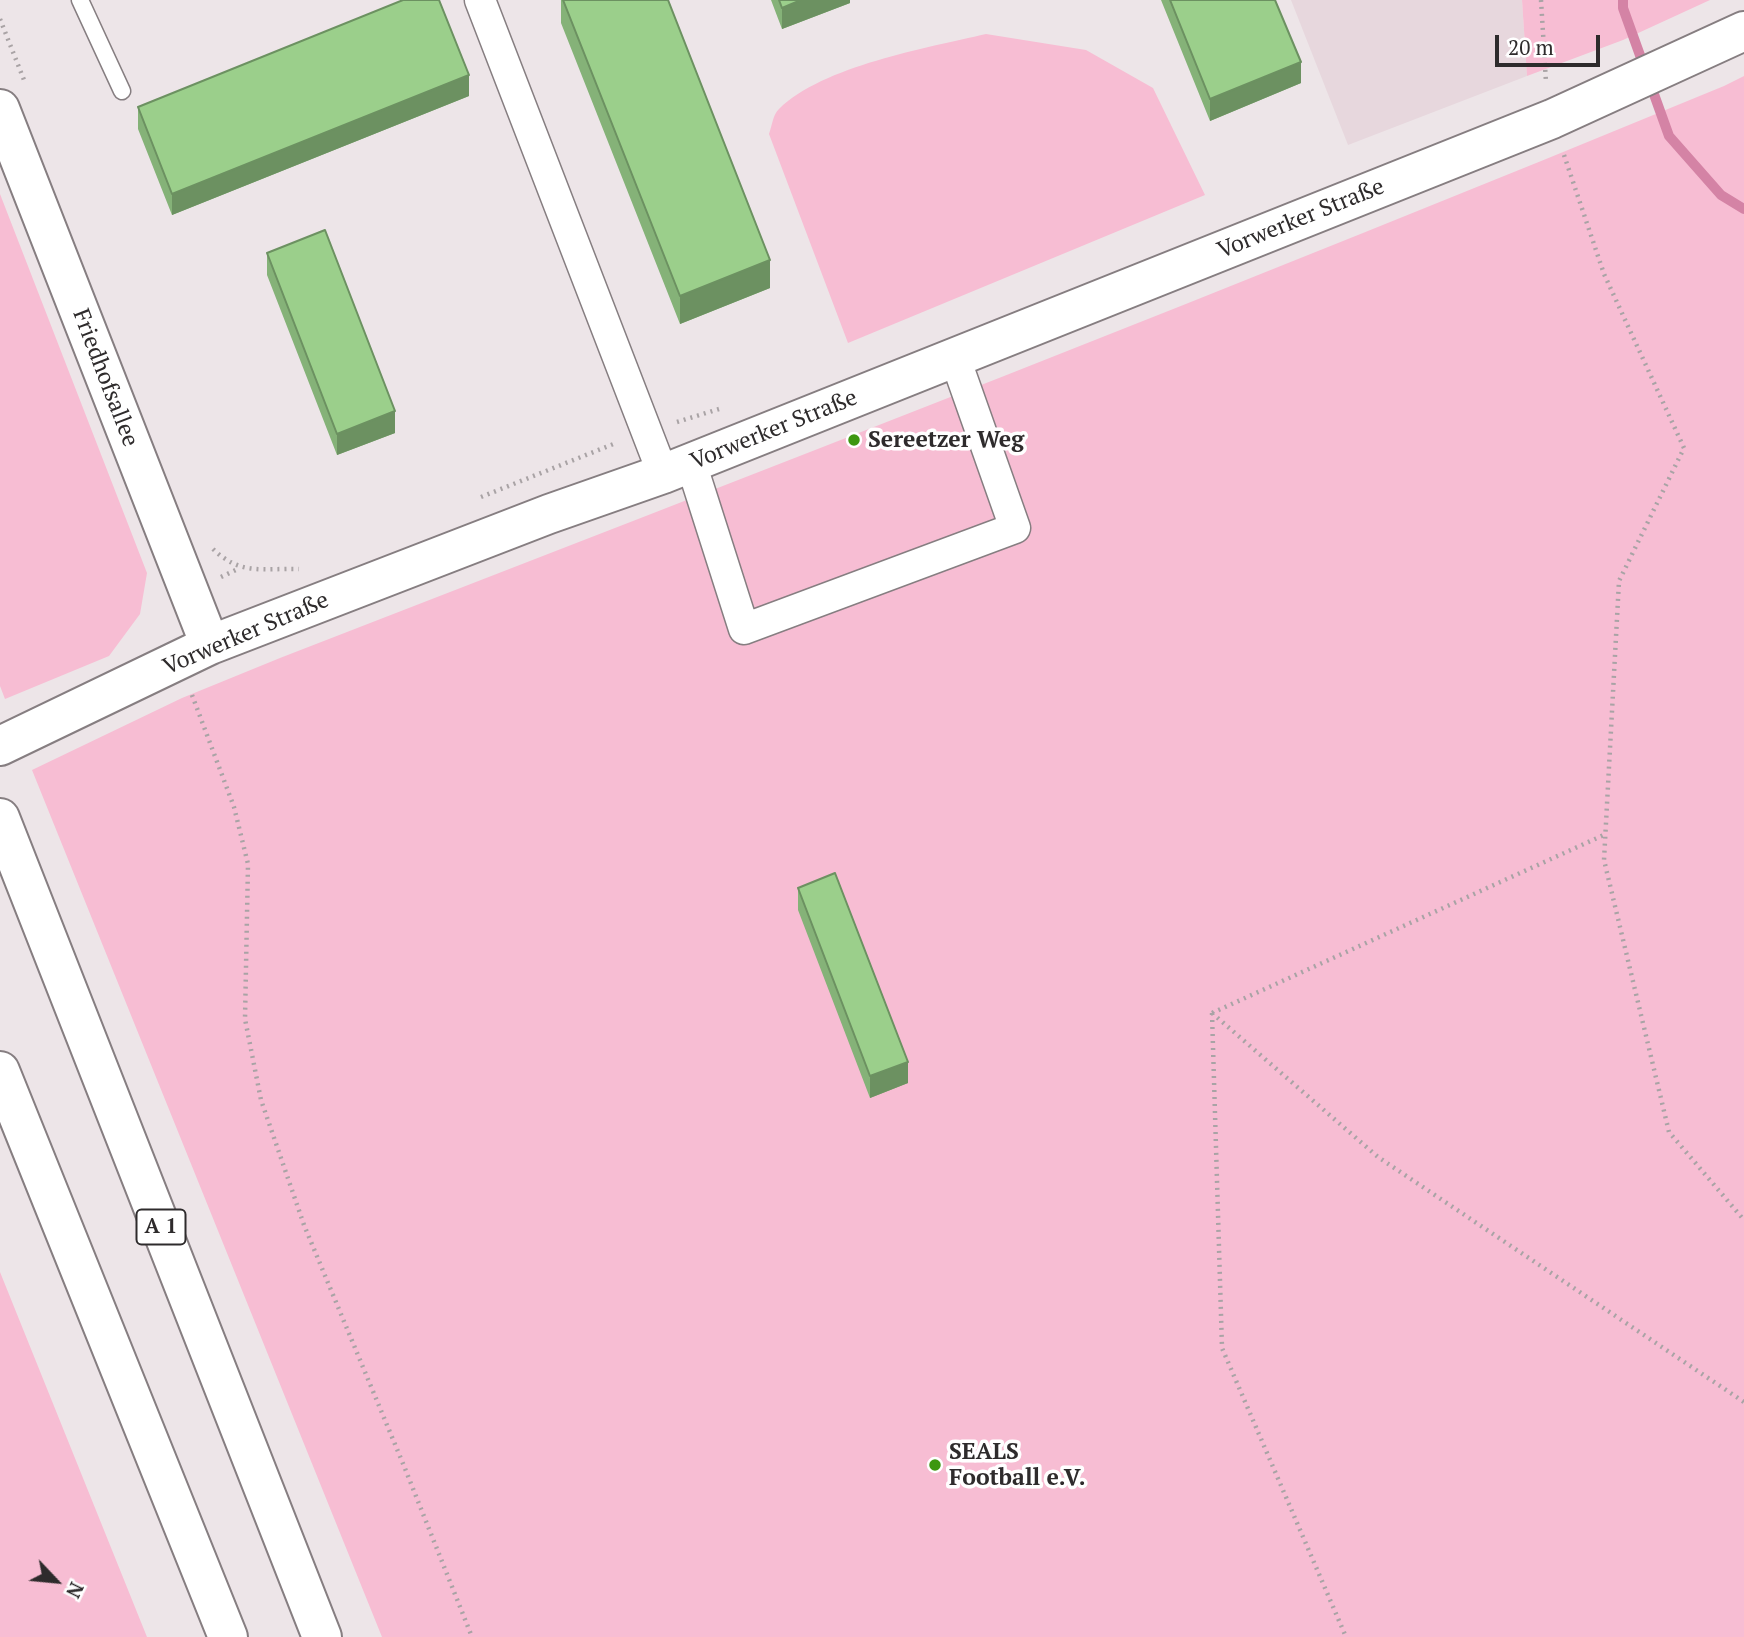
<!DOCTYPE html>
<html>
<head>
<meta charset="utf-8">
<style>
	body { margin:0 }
	#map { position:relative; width:1744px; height:1637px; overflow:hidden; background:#ede5e8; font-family:"PT Serif",serif }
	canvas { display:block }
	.north { position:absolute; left:21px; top:1546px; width:70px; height:70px; -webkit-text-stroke:5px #fff; paint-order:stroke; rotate:116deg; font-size:19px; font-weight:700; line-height:28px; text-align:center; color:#2e2b2c }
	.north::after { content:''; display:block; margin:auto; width:24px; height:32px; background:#2e2b2c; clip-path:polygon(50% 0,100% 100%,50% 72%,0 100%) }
	.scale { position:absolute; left:1495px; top:35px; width:105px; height:32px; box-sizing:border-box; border:4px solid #2e2b2c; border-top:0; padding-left:9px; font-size:21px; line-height:24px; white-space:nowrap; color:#2e2b2c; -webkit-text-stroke:5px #fff; paint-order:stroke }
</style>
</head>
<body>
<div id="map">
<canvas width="1744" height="1637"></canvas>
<div class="north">N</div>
<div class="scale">20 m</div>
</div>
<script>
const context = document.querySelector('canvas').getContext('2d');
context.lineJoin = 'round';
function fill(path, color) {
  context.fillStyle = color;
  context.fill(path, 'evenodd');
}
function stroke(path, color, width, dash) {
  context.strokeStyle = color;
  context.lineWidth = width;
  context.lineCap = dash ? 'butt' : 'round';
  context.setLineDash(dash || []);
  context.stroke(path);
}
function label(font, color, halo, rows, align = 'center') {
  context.font = font + ' "PT Serif",serif';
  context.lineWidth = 7;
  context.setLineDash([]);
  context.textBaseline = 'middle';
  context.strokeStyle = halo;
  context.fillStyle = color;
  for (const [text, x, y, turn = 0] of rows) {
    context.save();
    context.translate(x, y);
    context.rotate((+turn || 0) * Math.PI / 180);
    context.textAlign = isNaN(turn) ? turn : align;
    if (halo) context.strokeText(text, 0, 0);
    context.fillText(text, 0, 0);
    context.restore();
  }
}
fill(new Path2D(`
	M1291,0H1522L1527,76L1348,145Z`), '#e7d7dd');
fill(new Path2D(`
	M1522,0H1710L1623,40L1527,76Z
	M986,34L1086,50L1153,88L1205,195L848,343L769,134C772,126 773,114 779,109C823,66 926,48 986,34Z
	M1744,76V1637H382L32,770L182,698L280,658C763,471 1245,284 1724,86Z
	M0,194L147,573L140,614L109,656L5,699L0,686Z
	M0,1272L147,1637H0Z`), '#f7bdd3');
stroke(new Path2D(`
	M1623,0V8L1669,136L1721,195L1744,209`), '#d483a5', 10);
const lane = new Path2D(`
	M80,0L122,91`);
const street = new Path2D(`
	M480,0L663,474
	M691,463L744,629L1015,528L955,358`);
const secondary = new Path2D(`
	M0,109L210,645
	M0,746L210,645L549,514L663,474L1552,119L1744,31`);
const highway = new Path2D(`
	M0,818L322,1637
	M0,1071L228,1637`);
stroke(lane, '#867e81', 19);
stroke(street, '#867e81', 33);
stroke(secondary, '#867e81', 42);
stroke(highway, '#867e81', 42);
stroke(new Path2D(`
	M1541,0L1546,82
	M0,19L24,80
	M1564,155L1604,274L1684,448L1619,581L1604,860L1669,1132L1744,1220
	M677,422L719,409
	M481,497L616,443
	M213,549C241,576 263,568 299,569
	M221,577L240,568
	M192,695L234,807L248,864L245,1019L261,1100L304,1225L404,1466L472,1637
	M1212,1013L1378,1157L1744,1402
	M1212,1013L1222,1348L1346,1637
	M1212,1013L1606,834`), '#a9a3a5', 4.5, [2, 5]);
stroke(lane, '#fff', 16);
stroke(street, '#fff', 30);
stroke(secondary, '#fff', 38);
stroke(highway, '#fff', 38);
fill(new Path2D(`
	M561,0H668L770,288L680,324L561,23Z
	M771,0H850V3L782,29Z
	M1161,0H1275L1301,83L1210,121Z
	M469,96L172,215L138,129V107Z
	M267,253L395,433L337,455L267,275Z
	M798,888L908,1083L870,1098L798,910Z`), '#85b278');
fill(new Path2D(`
	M801,0H850V3L782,29V8Z
	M1301,62V83L1210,121V99Z
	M469,75V96L172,215V194Z
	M770,260V288L680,324V296Z
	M395,411V433L337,455V434Z
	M908,1062V1083L870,1098V1076Z`), '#6c9161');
const building = new Path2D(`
	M403,0H439L469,75L172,194L138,107Z
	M563,0H668L770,260L680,296Z
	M779,0H801L782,8Z
	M1170,0H1275L1301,62L1210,99Z
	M325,230L395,411L337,434L267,253Z
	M835,873L908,1062L870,1076L798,888Z`);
fill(building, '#9bcf8b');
stroke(building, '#6c9161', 2);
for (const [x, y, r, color] of [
	[854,440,7,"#3d9710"],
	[935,1465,7,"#3d9710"]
]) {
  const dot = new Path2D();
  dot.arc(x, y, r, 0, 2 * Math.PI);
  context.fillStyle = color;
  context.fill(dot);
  stroke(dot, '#fff', 2.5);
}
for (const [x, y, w] of [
	[161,1227,49]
]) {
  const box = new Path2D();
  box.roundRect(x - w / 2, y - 17.5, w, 35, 5);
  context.fillStyle = '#fff';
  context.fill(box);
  stroke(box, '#2e2b2c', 2);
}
label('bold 21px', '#2e2b2c', null, [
	["A 1",161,1227]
]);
label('23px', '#2e2b2c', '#fff', [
	["Vorwerker Straße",1301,219,-22],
	["Friedhofsallee",105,378,69],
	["Vorwerker Straße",774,430,-22],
	["Vorwerker Straße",246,634,-23]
]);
label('bold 23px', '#2e2b2c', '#fff', [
	["Sereetzer Weg",868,440],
	["SEALS",949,1452],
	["Football e.V.",949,1478]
], 'left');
</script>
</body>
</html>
